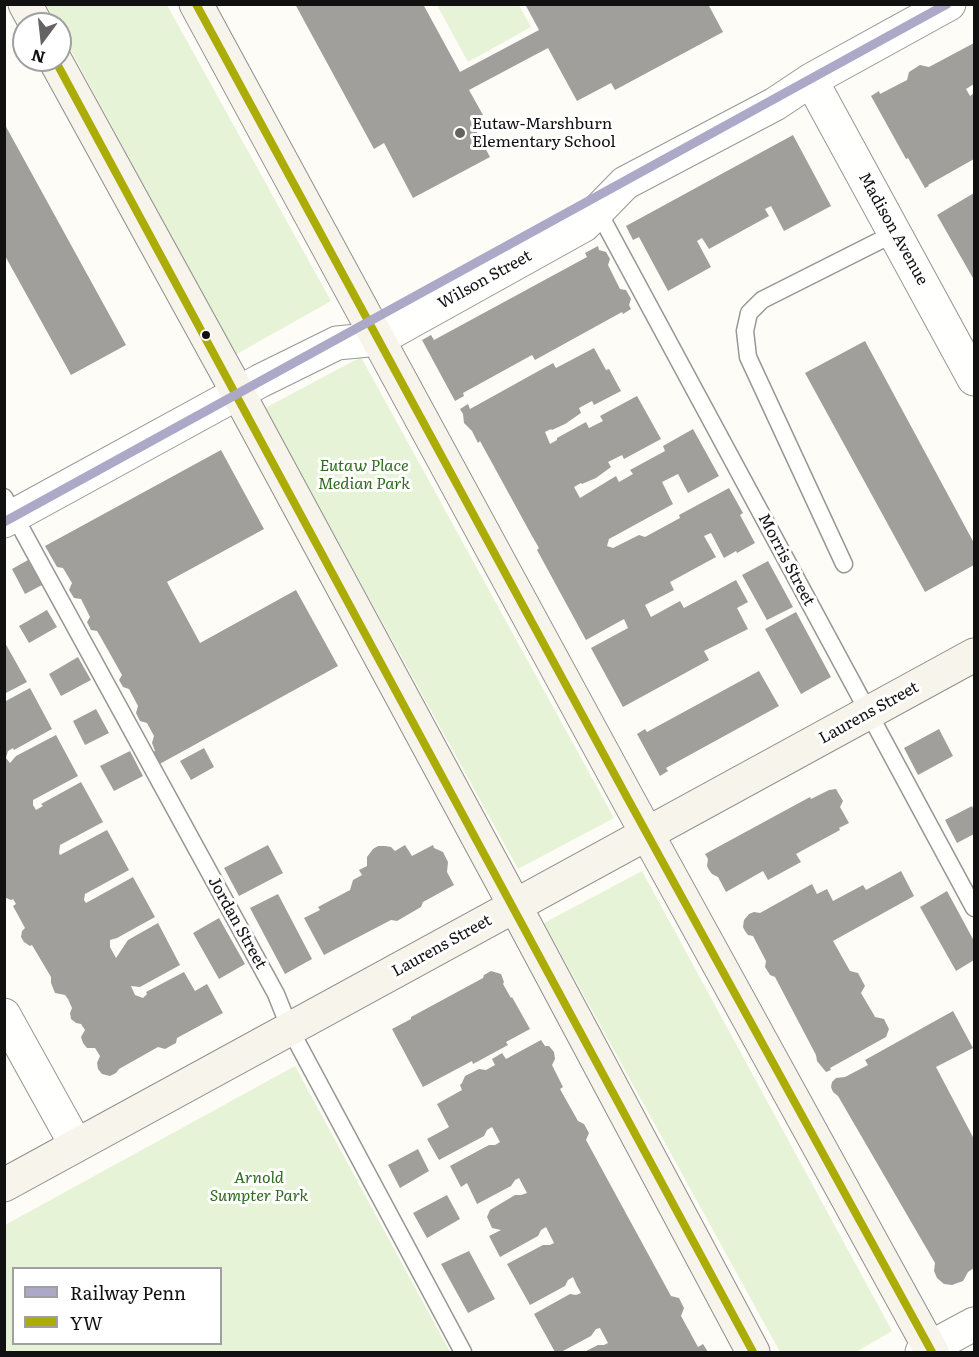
<!DOCTYPE html>
<html>
<head>
<meta charset="utf-8">
<style>
	body { margin:0 }
	#map { position:relative; width:979px; height:1357px; overflow:hidden; background:#fdfcf7; font-family:Literata,serif }
	canvas { display:block }
	.frame { position:absolute; inset:0; border:6px solid #111; pointer-events:none }
	.legend { position:absolute; left:12px; top:1267px; width:210px; height:78px; box-sizing:border-box; background:#fff; border:2px solid #a0a0a0; margin:0; padding:8px 10px; list-style:none; font-size:18px; color:#111 }
	.legend li { display:flex; align-items:center; gap:12px; height:30px }
	.legend b { width:30px; border:2px solid #a0a0a0 }
	.north { position:absolute; left:12px; top:12px; width:60px; height:60px; box-sizing:border-box; background:#fff; border:2px solid #a0a0a0; border-radius:50%; rotate:195deg; font-size:16px; font-weight:700; line-height:24px; text-align:center; color:#111 }
	.north::after { content:''; display:block; margin:auto; width:21px; height:27px; background:#646362; clip-path:polygon(50% 0,100% 100%,50% 72%,0 100%) }
</style>
</head>
<body>
<div id="map">
<canvas width="979" height="1357"></canvas>
<div class="frame"></div>
<ul class="legend">
<li><b style="height:8px;background:#aca9c8"></b>Railway Penn</li>
<li><b style="height:8px;background:#acac06"></b>YW</li>
</ul>
<div class="north">N</div>
</div>
<script>
const context = document.querySelector('canvas').getContext('2d');
context.lineJoin = 'round';
function fill(path, color) {
  context.fillStyle = color;
  context.fill(path, 'evenodd');
}
function stroke(path, color, width, dash) {
  context.strokeStyle = color;
  context.lineWidth = width;
  context.lineCap = dash ? 'butt' : 'round';
  context.setLineDash(dash || []);
  context.stroke(path);
}
function label(font, color, halo, rows, align = 'center') {
  context.font = font + ' Literata,serif';
  context.lineWidth = 6;
  context.setLineDash([]);
  context.textBaseline = 'middle';
  context.strokeStyle = halo;
  context.fillStyle = color;
  for (const [text, x, y, turn = 0] of rows) {
    context.save();
    context.translate(x, y);
    context.rotate((+turn || 0) * Math.PI / 180);
    context.textAlign = isNaN(turn) ? turn : align;
    if (halo) context.strokeText(text, 0, 0);
    context.fillText(text, 0, 0);
    context.restore();
  }
}
fill(new Path2D(`
	M46,5H167L331,301L235,355L60,30V24H57Z
	M437,5H519L531,27L468,62Z
	M361,357L614,818L518,869L265,408Z
	M642,871L892,1331L856,1352H780L544,923Z
	M295,1066L450,1352H5V1225ZM220,1268V1344H14V1268Z`), '#e7f3d7');
fill(new Path2D(`
	M295,4H423L460,72L539,30L525,4H708L723,32L615,90L611,83L577,101L548,48L469,90L483,115L471,121L490,157L413,198L384,143L374,149Z
	M974,43V84L966,89L970,96L974,93V159L928,185L929,186L925,188L908,158L906,159L871,96L879,91L880,94L907,80L909,72L920,65L929,67Z
	M4,123L126,345L71,375L4,254Z
	M793,135L831,206L784,231L771,206L765,209L769,216L709,249L702,238L697,241L711,267L668,291L639,237L633,240L626,226Z
	M974,193V280L937,215Z
	M598,246L599,250L606,252L610,259L608,265L620,289L626,290L631,299L629,305L631,309L623,314L622,312L535,360L532,355L463,393L464,396L455,401L422,340L431,335L434,340L587,257L585,253Z
	M865,341L974,543V565L925,592L805,373Z
	M594,348L606,370L609,369L621,391L594,405L592,401L579,408L581,413L565,424L552,430L551,429L545,432L550,444L557,440V438L586,422L589,428L603,421L600,416L637,396L661,439L624,459L622,455L608,462L611,467L596,478L582,484L581,483L574,487L580,498L616,476L619,482L633,474L630,470L665,451L663,446L693,429L719,476L688,493L678,474L662,482L673,504L609,539L607,546L613,548L639,535L645,537L680,518L679,515L729,488L743,513L740,515L755,543L737,553L736,551L724,558L711,533L704,536L716,557L670,582L674,590L645,605L651,617L680,601L684,608L736,580L748,602L737,608L748,629L704,651L709,660L623,707L591,648L628,628L624,619L586,640L537,550L539,548L532,536L480,441L478,443L472,431L464,423L463,414L460,409L468,404L470,409L553,363L556,368Z
	M221,450L264,529L167,582L200,643L296,590L338,666L156,766L149,754L155,751L152,743L154,736L147,723L140,721L136,713L138,706L129,689L123,687L119,680L122,675L100,636L97,631L91,630L87,622L90,617L81,599L74,598L69,590L72,583L63,568L57,567L45,546Z
	M28,560L42,585L25,594L12,569Z
	M768,561L793,607L767,620L742,575Z
	M47,610L57,627L29,643L19,626Z
	M796,612L831,677L801,694L765,629Z
	M4,641L27,682L4,694Z
	M78,657L91,680L61,696L49,674Z
	M759,671L779,706L666,768L668,771L660,776L637,734L645,729L647,732Z
	M30,688L52,729L14,750L13,748L8,751L6,758L10,763L16,756L56,735L78,776L33,800V805L36,810L43,806L41,804L81,782L103,822L60,845L59,853L60,855L107,830L129,870L85,894L84,900L86,903L133,877L155,917L117,938L110,940V947L116,958L128,940L158,923L180,965L140,987L131,986L135,995L143,998L147,994L146,992L184,972L195,991L207,984L223,1013L177,1038L176,1043L165,1049L158,1047L119,1069L116,1073L110,1076L102,1074L98,1069L97,1063L100,1056L95,1048H87L83,1043L81,1037L85,1030L81,1024L76,1023L71,1019L70,1013L72,1008L68,999L65,995L55,993L51,983V977L32,945L30,946L24,942L21,937L22,931L25,928L13,906L16,904L13,899L11,900L4,897V702Z
	M96,709L109,733L85,745L73,721Z
	M939,729L953,756L918,775L904,748Z
	M204,748L214,767L191,780L180,761Z
	M130,751L143,776L114,791L100,766Z
	M836,789L843,801L840,807L849,823L839,828L840,830L796,854L801,862L768,880L763,871L726,892L718,877L712,874L709,870L707,866L708,859L705,854L810,797L811,799L829,790Z
	M972,806L974,811V834L957,843L945,820Z
	M268,845L283,873L239,896L224,868Z
	M405,845L412,856L433,845L434,848L443,852L448,862L447,872L454,885L423,902L421,907L397,921L391,920L324,955L304,918L320,910L318,907L350,890L353,880L362,875L359,870L367,866V857L373,849L378,846H385L391,847L395,851Z
	M901,871L914,896L833,941L850,971L858,973L865,986L861,993L874,1015L875,1017L884,1019L889,1029L886,1037L830,1068L831,1070L826,1072L817,1061L816,1055L775,977L770,975L765,967L766,961L753,936L748,935L745,931L743,927L744,920L749,914L754,912L760,913L812,884L817,894L827,889L833,901L863,885L866,890Z
	M947,891L974,941V960L956,971L920,907Z
	M278,894L312,959L285,974L250,908Z
	M219,918L245,964L219,979L193,933Z
	M491,971L501,974L504,982L503,984L511,998L512,997L530,1029L506,1042L508,1045L473,1064L472,1061L423,1087L392,1029L411,1019V1017L483,978L484,975Z
	M953,1011L973,1048L936,1067L974,1139V1268L968,1272L963,1281L952,1285L944,1284L937,1278L934,1271L935,1263L838,1096L833,1092L831,1087L832,1082L836,1078L845,1077L868,1065L865,1060Z
	M541,1040L545,1046H549L554,1052L555,1059L552,1065L563,1087L560,1089L565,1098L578,1121L584,1124L589,1133L586,1140L671,1296L679,1298L684,1308L681,1316L698,1347L703,1344L708,1352H584L598,1345H604L608,1343L600,1328L596,1329L591,1336L561,1352H555L534,1314L570,1294L576,1295L581,1293L577,1286L573,1277L568,1280L565,1286L530,1305L507,1264L543,1245H550L554,1243L546,1227L541,1230L538,1236L500,1257L489,1236L501,1230L492,1228L487,1217L490,1210L515,1195H521L527,1193L519,1178L515,1180L511,1186L477,1204L467,1183L461,1187L450,1166L489,1145H495L500,1142L492,1127L487,1130L484,1136L439,1160L427,1139L449,1127L437,1104L462,1090L460,1085L462,1083L465,1076L479,1069L486,1070L495,1065L492,1059L502,1053L506,1059Z
	M418,1149L429,1171L400,1188L388,1165Z
	M447,1195L460,1219L427,1238L413,1213Z
	M469,1251L495,1299L468,1313L441,1264Z`), '#a19f9c');
const lane = new Path2D(`
	M598,211L974,908
	M4,497L276,994L290,1029L306,1059L463,1352
	M844,564L748,357L745,331L749,313L762,300L895,233`);
const street = new Path2D(`
	M811,80L974,379
	M4,521L260,381L337,343L379,339L584,225L625,183L775,104L811,80L949,4
	M4,1015L76,1145
	M922,1352L974,1324`);
const secondary = new Path2D(`
	M25,4L36,24
	M196,4L629,801L932,1352
	M55,60L238,393L515,906L753,1352
	M4,1185L974,655`);
stroke(lane, '#979795', 19);
stroke(street, '#979795', 35);
stroke(secondary, '#8e8d8b', 35);
stroke(lane, '#fffffe', 16);
stroke(street, '#fffffe', 33);
stroke(secondary, '#f6f4eb', 33);
stroke(new Path2D(`
	M196,4L629,801L932,1352
	M55,60C291,489 523,920 753,1352`), '#acac06', 8);
stroke(new Path2D(`
	M4,522L947,4`), '#aca9c8', 9);
for (const [x, y, r, color] of [
	[460,133,6,"#646362"],
	[206,335,5,"#111"]
]) {
  const dot = new Path2D();
  dot.arc(x, y, r, 0, 2 * Math.PI);
  context.fillStyle = color;
  context.fill(dot);
  stroke(dot, '#fff', 2);
}
label('16px', '#111', '#fff', [
	["Eutaw-Marshburn",472,124],
	["Elementary School",472,142]
], 'left');
label('16px', '#111', '#fff', [
	["Madison Avenue",893,229,61],
	["Wilson Street",485,280,-29],
	["Morris Street",786,560,62],
	["Laurens Street",869,713,-29],
	["Jordan Street",237,923,61],
	["Laurens Street",442,946,-29]
]);
label('italic 16px', '#2f6b1f', '#fff', [
	["Eutaw Place",364,466],
	["Median Park",364,484],
	["Arnold",259,1178],
	["Sumpter Park",259,1196]
]);
</script>
</body>
</html>
